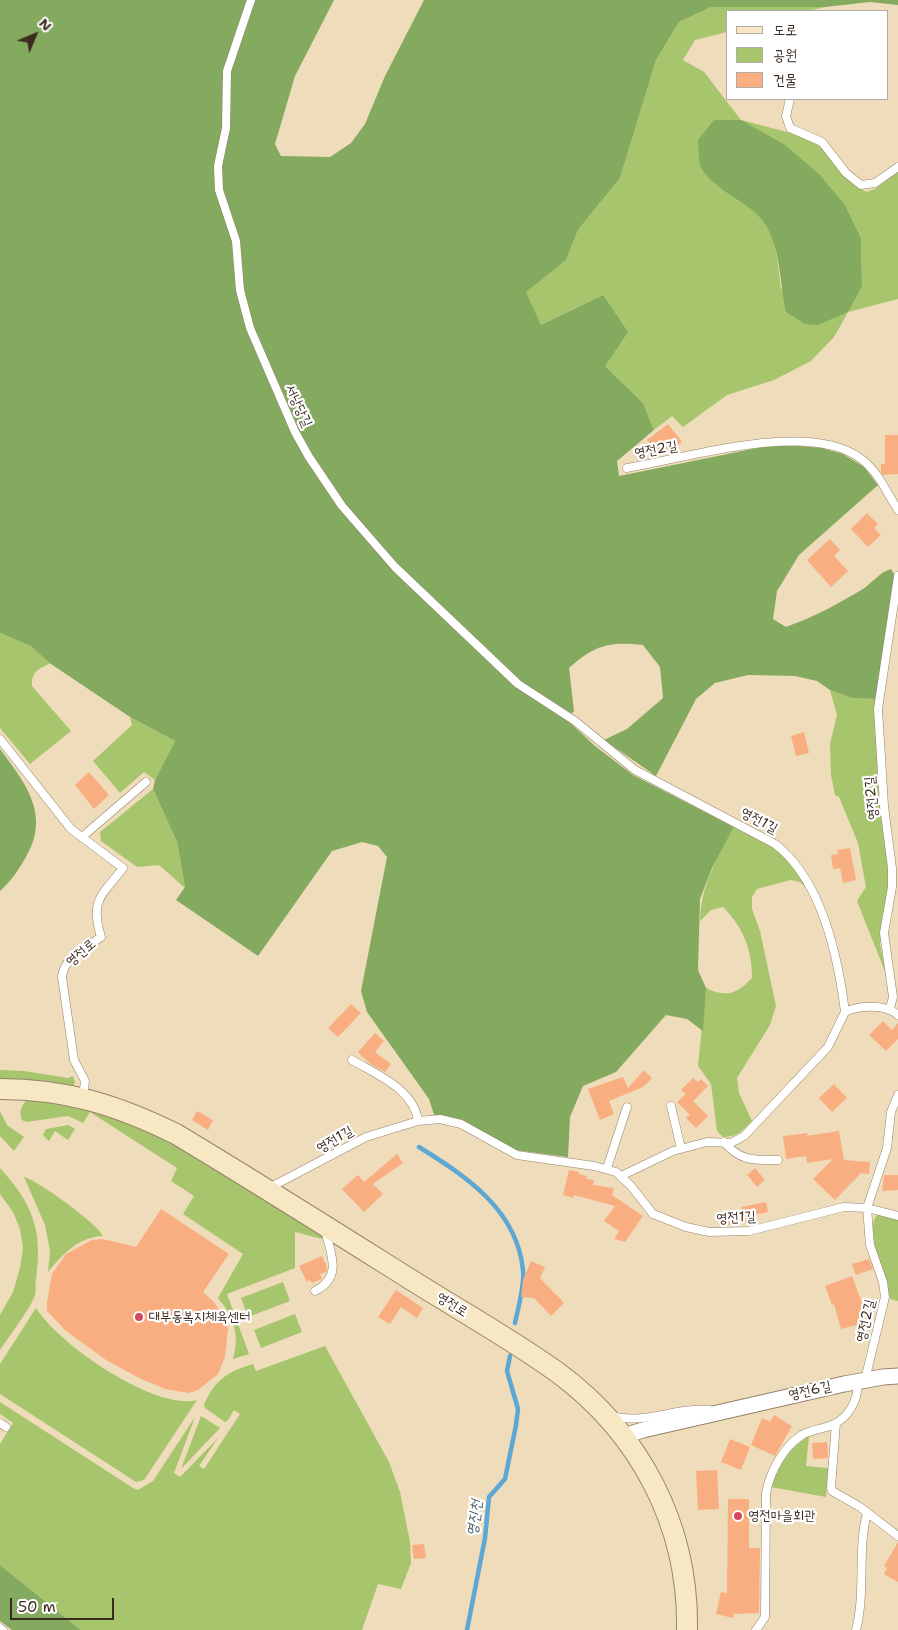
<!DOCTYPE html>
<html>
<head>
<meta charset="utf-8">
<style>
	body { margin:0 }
	#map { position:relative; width:898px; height:1630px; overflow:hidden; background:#efdcbb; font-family:"Shantell Sans","Poor Story",sans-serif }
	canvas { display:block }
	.legend { position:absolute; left:726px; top:10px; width:162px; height:90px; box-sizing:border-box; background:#fff; border:1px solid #b1aaa5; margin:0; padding:6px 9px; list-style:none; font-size:15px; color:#3b2a1e }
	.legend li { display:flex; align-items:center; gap:10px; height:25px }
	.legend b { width:25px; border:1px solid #b1aaa5 }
	.north { position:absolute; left:10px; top:10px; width:50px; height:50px; -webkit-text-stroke:4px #fff; paint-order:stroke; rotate:45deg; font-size:14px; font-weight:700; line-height:20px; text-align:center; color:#3b2a1e }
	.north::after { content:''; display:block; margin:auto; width:18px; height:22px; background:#3b2a1e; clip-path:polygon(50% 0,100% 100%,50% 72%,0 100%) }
	.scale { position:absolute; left:10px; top:1598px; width:104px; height:22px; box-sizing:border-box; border:2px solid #3b2a1e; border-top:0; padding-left:6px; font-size:15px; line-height:18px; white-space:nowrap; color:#3b2a1e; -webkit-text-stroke:4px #fff; paint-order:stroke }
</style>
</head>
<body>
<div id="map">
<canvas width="898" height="1630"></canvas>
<ul class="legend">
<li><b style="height:6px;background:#f7e8c3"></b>도로</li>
<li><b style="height:14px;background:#a6c56d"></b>공원</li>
<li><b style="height:14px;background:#f9ae81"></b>건물</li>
</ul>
<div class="north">N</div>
<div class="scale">50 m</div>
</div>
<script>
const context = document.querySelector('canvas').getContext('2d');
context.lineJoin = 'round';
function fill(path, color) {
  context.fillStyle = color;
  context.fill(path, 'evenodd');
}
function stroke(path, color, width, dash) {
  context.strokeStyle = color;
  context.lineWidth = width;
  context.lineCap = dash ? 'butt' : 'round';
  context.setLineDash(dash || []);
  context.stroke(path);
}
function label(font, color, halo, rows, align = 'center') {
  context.font = font + ' "Shantell Sans","Poor Story",sans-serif';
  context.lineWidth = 4.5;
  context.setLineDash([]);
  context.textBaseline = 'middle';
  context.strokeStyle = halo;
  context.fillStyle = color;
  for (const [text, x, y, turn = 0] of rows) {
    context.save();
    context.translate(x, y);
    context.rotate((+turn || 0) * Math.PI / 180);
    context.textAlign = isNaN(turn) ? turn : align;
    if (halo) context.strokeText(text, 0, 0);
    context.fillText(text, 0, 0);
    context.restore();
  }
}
fill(new Path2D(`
	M711,7H825L808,11H727V32L695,40L683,60L704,72L741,120L802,136L823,148L854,185L866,192L875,189L898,172V299L848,312L834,337L811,361L774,380L727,395L683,427L672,416L654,430L643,403L605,366L603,295L541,325L525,292L566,260L578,230L620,178L656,60L679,22ZM714,183L845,205L861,238L862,286L781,289C778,270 778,245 768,228C756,208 733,195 714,183Z
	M0,633L31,646L51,663C39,669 31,671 32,686L71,731L30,764L0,728Z
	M830,690L852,698L875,699L879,782L888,869V885L880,944L886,974L857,901L866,887L858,843L839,797L835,795L831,775L830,744L837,715Z
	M130,717L175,741L155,780L144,772L120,793L93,761L132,725Z
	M153,789L177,842L185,888L159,865L137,867L101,841L100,832Z
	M734,827L774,848L792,863L808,890L800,882L790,880L757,889L752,897V909L760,931L776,1006L770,1025L737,1078L739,1093L752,1121C743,1130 737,1137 723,1137L717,1131L711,1084L698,1066L706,988C726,998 737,994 752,978C752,949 743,927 723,907L711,910L700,921C701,884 717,859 734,827Z
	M0,1070L24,1071L68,1078L73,1076L75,1082L73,1087L0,1081Z
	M31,1097L86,1106L167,1138L325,1234L322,1239L295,1232V1268L227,1294L249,1354L233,1359C240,1336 234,1316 218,1298L243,1254L183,1214L194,1196L171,1181L177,1168L90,1112L83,1123L68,1116L26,1122L22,1120C18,1111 22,1103 31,1097Z
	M0,1111L7,1125L24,1137L14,1151L0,1136Z
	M68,1125L75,1129L68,1140L55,1131L49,1141L43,1135L46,1129Z
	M0,1168C33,1204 43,1231 36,1279C35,1284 36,1290 35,1295C32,1306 8,1338 0,1350V1315L13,1292L20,1268L23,1248L20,1229L13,1212L0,1194Z
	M24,1177C37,1180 97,1223 103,1236C78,1237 63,1254 48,1272L50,1251L45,1225Z
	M877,1215L898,1219V1301L890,1299C887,1280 863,1230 877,1215Z
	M283,1282L290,1301L248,1317L241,1298Z
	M36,1308C58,1344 155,1411 197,1400L144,1480L136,1482L0,1394V1364Z
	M295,1314L302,1332L261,1348L254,1330Z
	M325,1346L389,1462L400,1492L410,1542L411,1563L401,1589L378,1584L362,1630H81L0,1565V1444L13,1423L0,1414V1402L133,1488L138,1490L153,1481L195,1417L174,1473L180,1477L218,1438L199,1466L204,1469L240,1414L234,1410L228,1420L225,1422L205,1408L204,1404C216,1379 227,1372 253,1364L256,1371Z
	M201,1416L220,1428L181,1469Z
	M809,1436L806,1466L828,1468L826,1497L771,1487C779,1465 789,1448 809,1436Z`), '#a6c56d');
fill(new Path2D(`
	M0,0H334L295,76L275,144L281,156L330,157L351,143L365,124L385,76L424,0H898V5L870,2L825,7H711L679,22L656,60L620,178L578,230L566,260L526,292L541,325L603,295L628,332L605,366L643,403L654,430L617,461L619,476L777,444L821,448L843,454L864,467L878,485L799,555L777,591L773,619L786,627C814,617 838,604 863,589C872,583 880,572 891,569L894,574L884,657L875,699L852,698L830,690L817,681L795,676L748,675L715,683L696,699L656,776L604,740L627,729L663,698L660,667L643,645C610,641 594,645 569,668L574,711L566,719L595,746L633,775L734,827L712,868L700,899L698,970L706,988L703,1031L687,1019L666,1015L616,1072L583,1086L570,1117L568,1157L514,1150L463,1120L434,1115L429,1099L367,1012L361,991L387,857L378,846L362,842L332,851L258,956L176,900L185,887L177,842L153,789L155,780L175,741L130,717L51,664L31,646L0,633Z
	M714,120H741L785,145L819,174L845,205L861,238L862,286L848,312L818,325L805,324L786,312C780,285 781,254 768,229C755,202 714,193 701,167C698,160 699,148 698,140Z
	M0,749C25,783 51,814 26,857C18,871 11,881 0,891Z
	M0,1565L81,1630H12L0,1621Z`), '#84aa60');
stroke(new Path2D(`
	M419,1147C467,1177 517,1210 523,1270C525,1286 518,1307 515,1323
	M467,1630L485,1538L489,1497L505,1479L516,1425L518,1409L507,1371L510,1356`), '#5ca7d4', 4.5);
fill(new Path2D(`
	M668,424L682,442L667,453L662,446L655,451L647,440Z
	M885,435H898V474L883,475L881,472V464H885Z
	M867,513L878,524L874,528L881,535L868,547L851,529Z
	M830,539L840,550L834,556L848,571L831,587L807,560Z
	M804,732L809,753L796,756L791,736Z
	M89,772L109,795L94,809L75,785Z
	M850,848L856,880L843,883L840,868L833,869L831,855L838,854L837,850Z
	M351,1004L361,1013L338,1037L328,1028Z
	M883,1021L892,1030L898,1023V1039L886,1051L869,1035Z
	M375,1033L384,1041L375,1052L391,1064L385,1072L369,1063L358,1052Z
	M644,1070L652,1078L643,1087L609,1101L614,1114L600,1120L588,1089L623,1077L628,1088Z
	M693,1078L698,1082L701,1079L708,1086L693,1101L708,1116L696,1128L686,1118L690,1115L677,1102L686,1094L681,1090Z
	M834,1084L847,1098L832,1112L819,1098Z
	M197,1111L213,1120L208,1130L192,1120Z
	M839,1131L844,1160L870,1162L869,1174L861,1173L835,1200L813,1179L833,1159L807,1163L806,1156L786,1159L783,1136L809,1133L806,1136Z
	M397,1154L403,1163L373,1184L383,1194L364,1212L342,1189L358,1175L364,1182Z
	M755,1168L765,1180L757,1187L747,1175Z
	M569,1170L579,1172V1174L587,1176L586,1179L594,1180L593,1185L614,1188L612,1195L643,1216L625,1242L614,1239L619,1231L604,1221L615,1206L574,1195V1198L563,1195Z
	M884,1175H898V1190L882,1191Z
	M766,1202L768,1212L754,1215L755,1222L719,1226L717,1219L743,1214L741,1207Z
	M161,1209L229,1254L203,1292L215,1303L228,1328L225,1357L218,1374L198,1390L189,1393L165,1389L139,1378L106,1360L66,1331L47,1311V1302L52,1274L66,1254L92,1240L102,1239L136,1247Z
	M322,1256L327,1267L326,1272L320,1274L322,1279L312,1283L310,1280L307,1282L299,1266Z
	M869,1259L873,1269L856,1275L852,1264Z
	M531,1261L545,1267L540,1278L564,1303L551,1316L534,1298L521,1297L523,1280Z
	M852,1276L869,1322L841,1329L834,1304L832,1305L825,1286Z
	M396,1290L423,1308L417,1318L401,1307L390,1324L378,1317Z
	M774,1415L792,1426L775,1456L751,1445L762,1418L770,1422Z
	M730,1439L750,1447L741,1470L721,1462Z
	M827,1442L828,1458L813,1459L812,1443Z
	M717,1470L719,1509L698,1510L696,1471Z
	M728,1499H749V1548H760L759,1613L734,1614L733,1618L716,1614L721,1592L727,1593Z
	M898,1542V1582L884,1574L887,1568L884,1566Z
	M424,1544L426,1558L414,1559L412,1545Z`), '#f9ae81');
const lane = new Path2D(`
	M251,0L227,71L226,128L218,166L219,190L236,241L240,290L250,328L295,432L309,457L342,506L395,567L518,684L575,721L635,770L775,844C821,879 838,956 845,1012
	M790,99L786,116L790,128L822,142L846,173L861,185L875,183L898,167
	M627,468C687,458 808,420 860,458C879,472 886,492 898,510
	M0,739L71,829L123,868C101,897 90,899 101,937C86,948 64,957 62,977L74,1060L85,1081L83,1097
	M82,837L146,782
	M890,1008L893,997L884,933L892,887V868L884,806L878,709L898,576
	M352,1060C377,1075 414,1089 418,1121
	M671,1106L681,1148
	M724,1142C741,1162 754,1160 778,1160
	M607,1168L627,1107
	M621,1176L673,1151L707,1142L731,1143L744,1136L828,1047L845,1012C859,1005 886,1004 898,1015
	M269,1188L366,1137L418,1121L440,1119L461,1124L517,1155L594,1166L616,1172L631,1186L653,1214L686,1227L709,1232L749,1231L844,1207L867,1208L898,1216
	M315,1291C343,1277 331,1254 325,1230
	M865,1380L885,1297L883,1282L870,1245L867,1208L887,1148L891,1112L898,1095
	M612,1416C646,1425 676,1407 709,1410
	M0,1423L6,1427
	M836,1423L831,1487L832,1491L860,1507L898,1536
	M0,1628L3,1630
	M756,1630L765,1617L766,1493C770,1472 783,1447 802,1435C811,1430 822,1429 832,1425C848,1419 860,1398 857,1381
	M856,1630C866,1591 857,1551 867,1513`);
const street = new Path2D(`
	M624,1436L643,1430L844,1384L883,1377L898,1376`);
const secondary = new Path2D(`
	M0,1089C66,1089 117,1105 176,1134C256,1182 335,1232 413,1281C461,1311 511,1339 557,1372C640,1433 689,1526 687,1630`);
stroke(lane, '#95836c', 9);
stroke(street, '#95836c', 17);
stroke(secondary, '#95836c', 22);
stroke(lane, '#fff', 8);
stroke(street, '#fff', 15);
stroke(secondary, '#f7e8c3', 20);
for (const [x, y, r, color] of [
	[139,1317,5,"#d1495b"],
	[738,1516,5,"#d1495b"]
]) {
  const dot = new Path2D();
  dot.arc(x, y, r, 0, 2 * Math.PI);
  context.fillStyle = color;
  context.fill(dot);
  stroke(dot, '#fff', 2);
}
label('14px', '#3b2a1e', '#fff', [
	["서낭당길",298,406,65],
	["영전2길",656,450,-10],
	["영전2길",872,798,-95],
	["영전1길",759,821,28],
	["영전로",81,953,-40],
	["영전1길",335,1140,-30],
	["영전1길",736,1218,-3],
	["영전로",452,1305,32],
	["영전2길",866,1321,-77],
	["영전6길",810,1391,-13]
]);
label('14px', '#3b2a1e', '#fff', [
	["대부동복지체육센터",149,1317],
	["영전마을회관",748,1516]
], 'left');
label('italic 15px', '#485c67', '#fff', [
	["영진천",475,1518,-82]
]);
</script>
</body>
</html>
